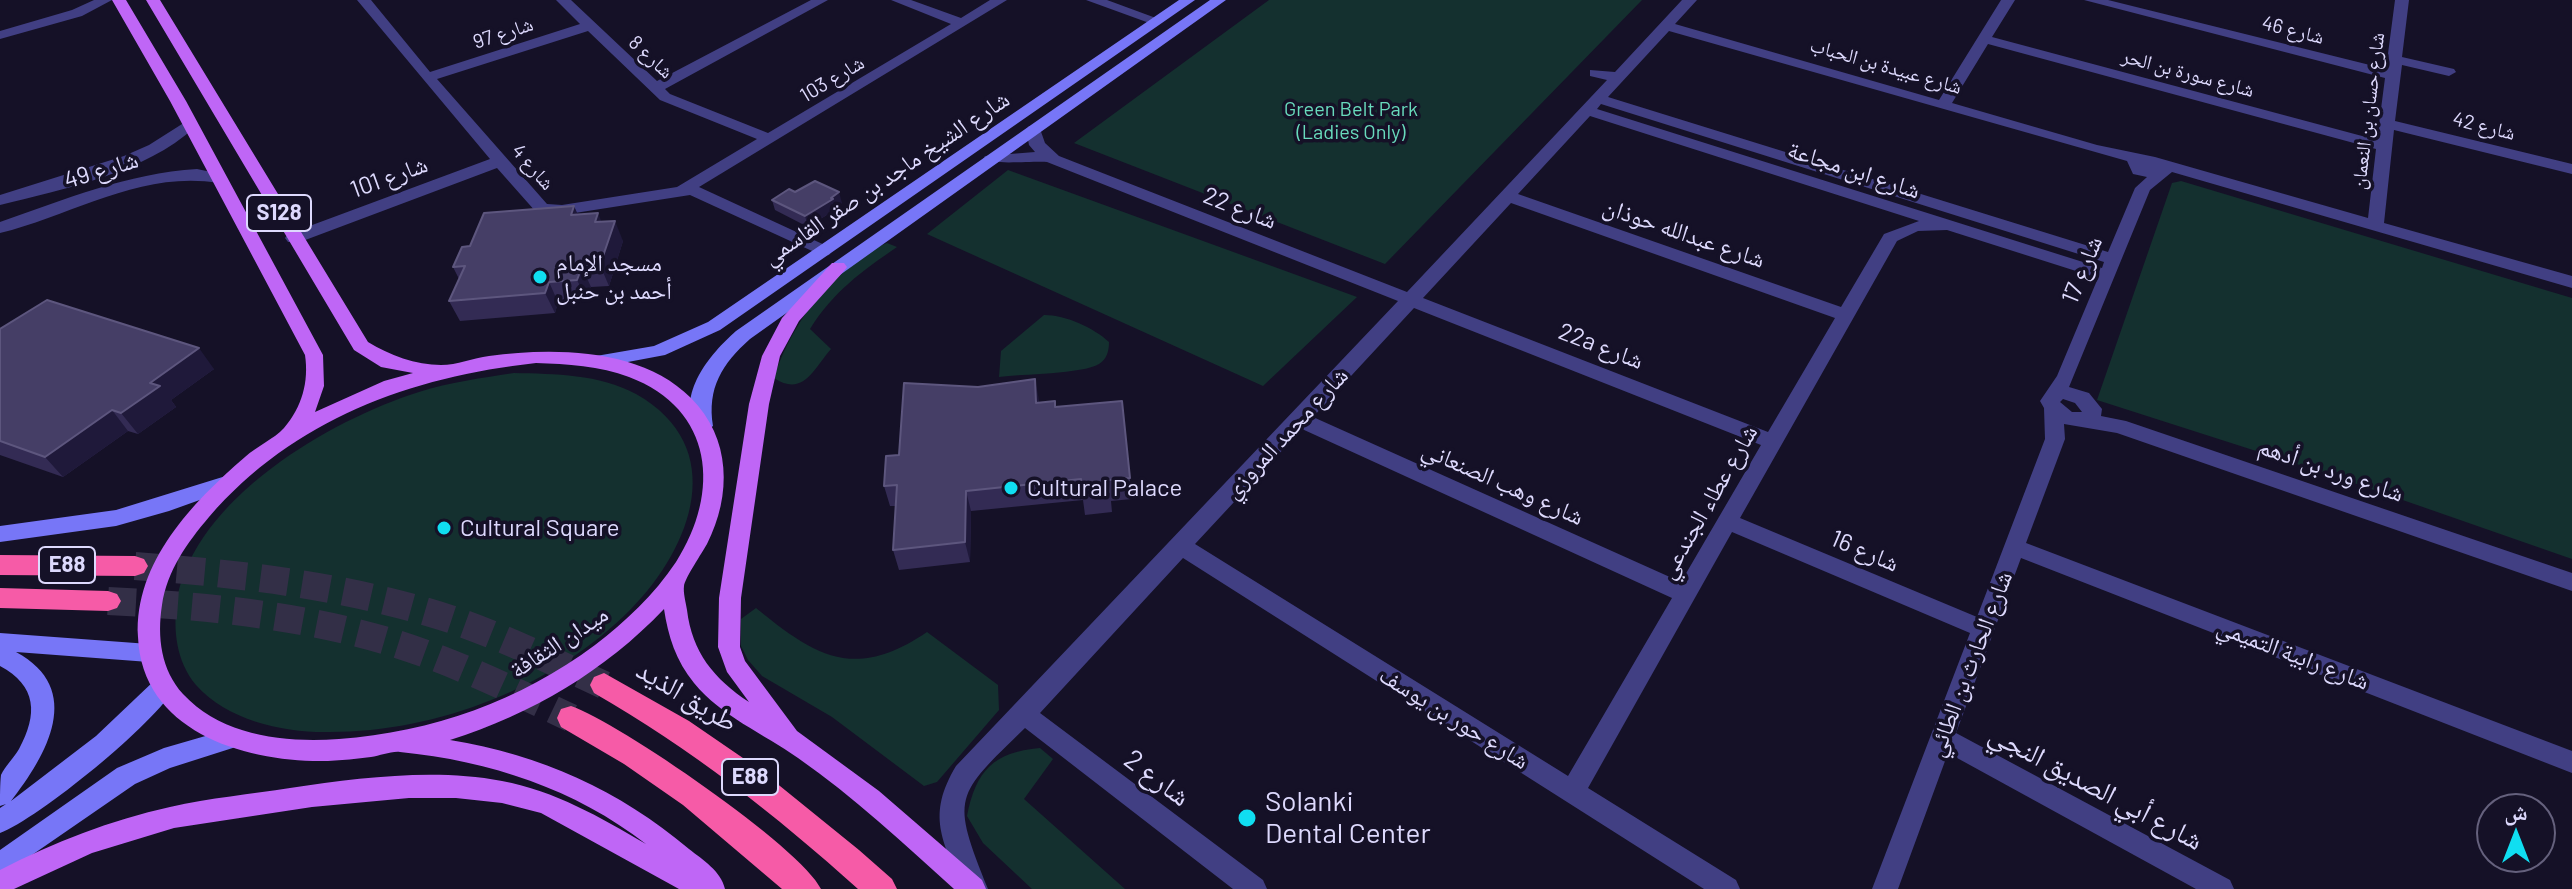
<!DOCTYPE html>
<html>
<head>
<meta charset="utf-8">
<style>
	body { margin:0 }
	#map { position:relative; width:2572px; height:889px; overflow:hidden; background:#151127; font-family:Barlow,"Noto Naskh Arabic",sans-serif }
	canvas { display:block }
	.north { position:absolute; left:2476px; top:793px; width:80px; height:80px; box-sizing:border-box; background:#151127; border:2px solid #65617d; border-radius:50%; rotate:0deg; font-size:22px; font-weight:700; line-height:32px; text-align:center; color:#ddd9fd }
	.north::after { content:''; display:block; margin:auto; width:28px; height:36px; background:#10def1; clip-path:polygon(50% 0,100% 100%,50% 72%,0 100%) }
</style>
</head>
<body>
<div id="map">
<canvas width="2572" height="889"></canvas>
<div class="north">ش</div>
</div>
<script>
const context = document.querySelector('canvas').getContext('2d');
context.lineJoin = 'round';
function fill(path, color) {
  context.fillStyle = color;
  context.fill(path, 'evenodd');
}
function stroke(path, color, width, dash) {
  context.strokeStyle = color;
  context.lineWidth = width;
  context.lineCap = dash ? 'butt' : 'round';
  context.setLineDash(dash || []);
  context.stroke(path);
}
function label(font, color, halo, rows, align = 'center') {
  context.font = font + ' Barlow,"Noto Naskh Arabic",sans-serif';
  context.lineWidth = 7;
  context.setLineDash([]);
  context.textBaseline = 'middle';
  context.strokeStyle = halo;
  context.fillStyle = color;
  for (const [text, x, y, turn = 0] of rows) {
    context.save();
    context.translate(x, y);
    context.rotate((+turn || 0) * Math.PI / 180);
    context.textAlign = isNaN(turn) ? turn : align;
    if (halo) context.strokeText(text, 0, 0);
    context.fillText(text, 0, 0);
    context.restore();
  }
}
fill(new Path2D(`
	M1269,0H1642L1385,264L1074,143Z
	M1008,170L1357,297L1263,386L927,234Z
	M2181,181L2572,298V559L2331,475L2097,400L2172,183Z
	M887,243L897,247C862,271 833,292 810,329L831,349C813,370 803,397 774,378C790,326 834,264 887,243Z
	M1044,315C1066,315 1094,328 1109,342C1109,351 1107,359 1099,364C1083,374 1021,374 999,377L1001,351Z
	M514,373C555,374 599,374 636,394C730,447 692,547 631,609C554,687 438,732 330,732C284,733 228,721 196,685C176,661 173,630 177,600C194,499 330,420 419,392C450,382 482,378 514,373Z
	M756,608C816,657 855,681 927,632L998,685L999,710L937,782L924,786L832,717L762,676L748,660L741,646V619Z
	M1040,748L1053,759L1024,799L1125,889H1032L983,843L967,816C976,771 993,752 1040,748Z`), '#14302f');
stroke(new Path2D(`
	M135,566C243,574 350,586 453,620C505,638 554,662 604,685
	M108,601C206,606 303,615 397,644C457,663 514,691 571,718`), '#332f47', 28, [28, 14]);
fill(new Path2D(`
	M94,0H112L82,16L0,39V31L72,10Z
	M357,0H371L430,72L580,24L556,0H571L657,81L811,0H828L665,89L670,94L768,133L951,24L891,0H911L961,18L990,0H1007L699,187L829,247L832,251L829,255L823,256L690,195L562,215L536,212L497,168L300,242H288L285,238L288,234L490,159ZM588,31L660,100L757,139L677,187L562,205L547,204L437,79Z
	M1086,0H1107L1164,21L1152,24Z
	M1682,0H1697L1675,24L1939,100L2001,0H2015L1992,37L2377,140L2385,78L2084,0H2108L2386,69L2395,0H2409L2402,57L2454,69L2456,72L2449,76L2402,65L2395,121L2572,164V174L2394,130L2384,223L2572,276V288L2172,172L2150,190L2069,387L2089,393L2102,409L2101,416L2126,421L2572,573V591L2117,433L2064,424L2065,439L2026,543L2572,751V773L2021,558L1956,733L2230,880L2234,889H2196L1948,753L1898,889H1872L1970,633L1732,532L1588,788L1736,880L1740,889H1704L1183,558L1040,713L1263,880L1267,889H1233L1025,728C954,797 951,796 988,889H962C943,840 926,816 956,766L1398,301L1047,162C1033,161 990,165 983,159L985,156L1035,152L1029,145L1026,129L1029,126H1039L1045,143L1059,156L1407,292L1607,80L1590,76V70L1615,72ZM1669,31L2127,161L2133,174L2147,177L2135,188L2108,252L1608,97ZM1988,44L2376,149L2368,218L2155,157L2097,145L1952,103ZM1601,104L2104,262L2102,268L1597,109ZM1590,116L1919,221L1884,234L1841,307L1518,194ZM1511,203L1835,318L1768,432L1423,298ZM1947,230L2098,278L2057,376L2040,401L2044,408L2045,439L1977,617L1740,518L1897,241L1918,231ZM1414,308L1761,445L1681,582L1313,417ZM2063,399L2075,403L2082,412H2072L2060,402ZM1302,429L1672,598L1568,776L1195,544Z
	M190,119L198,124L195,127C145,173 64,189 0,205V195L124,156L149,145Z
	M197,169L225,175L227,178L219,183C141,170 73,215 0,233V222C64,200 128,173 197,169Z`), '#413f83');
fill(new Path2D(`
	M1179,0H1195L720,330L665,355L596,368L587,362L596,356L654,346L708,322Z
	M1210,0H1226L750,339C722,364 707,388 713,426L703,433L696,431C676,394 710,354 736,331Z
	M229,475L236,477L239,482L236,487L169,511L116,526L0,542V526L116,510Z
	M0,633L149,644L157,646L160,653L157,660L149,662L16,652C85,689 47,755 11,801L96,736L155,680L163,677L171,680L175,687C157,722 38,819 0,833V808L6,804L0,806C0,797 0,783 1,775C5,766 14,758 19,749C38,714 37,686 0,666Z
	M233,728L242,731L245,738L242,745L170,768L135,784L0,877V850L117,768L164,748Z`), '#7776f7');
fill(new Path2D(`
	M112,0H126L186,101L323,355L324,386L315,412L384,381L413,373L381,367L354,350L146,0H160L368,342C389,355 416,365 441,365C457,365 473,358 489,356C553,347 642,348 691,398C731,438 732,495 707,544C702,553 685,578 684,586C683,593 686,603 687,610C692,652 714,679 749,702L727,672L718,647L719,598L749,404L762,356L782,318L832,263H844L847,267L844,271L799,321L780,356L769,404L741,598L740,647L745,661L797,731L879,791L982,880L986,889H954C904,844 854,797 798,758C763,733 722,717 694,683C676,661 668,636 664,609C605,671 532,714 450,740C541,755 619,790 689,849C703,860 721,871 725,889H679L541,813L502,803L456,798H409L312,807L174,828L92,853L14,889H0V870C54,842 111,820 170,807C210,798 251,794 290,788C359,778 433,768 502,781C555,791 600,817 646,844C575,789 490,761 400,752C391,751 380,756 371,757C357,759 342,760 328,761C248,763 142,733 138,637C134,562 193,502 245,457C257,446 274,439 284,428C302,407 309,382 305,355L170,101ZM536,363C567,364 600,366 629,377C714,409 721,492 676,562C654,595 625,622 595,645C520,701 432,732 339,739C285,743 222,736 183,694C161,670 157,637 162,605C167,571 187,543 209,517C294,419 410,377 536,363Z`), '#bf66f6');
fill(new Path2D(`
	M0,555L135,556L144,559L148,566L144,573L135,576L0,575Z
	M0,588L108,591L117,594L121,601L117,608L108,611L0,608Z
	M604,673L689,721L759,769L859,850L892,879L897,889H858C776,815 690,748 594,693L590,685L594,677Z
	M571,706C618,722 802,848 821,889H782L683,805L624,764L561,727L557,718L561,709Z`), '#f65ba7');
fill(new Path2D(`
	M795,192L842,203L835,207L836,209L808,227L775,210L772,200Z
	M574,206L577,214L602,222L623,241L609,286L591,287L587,300L558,302L555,313L460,321L449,301L459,279L453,267L470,246Z
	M0,329L214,369L171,400L176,407L138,434L128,431L63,477L0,455Z
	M1122,401L1132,499L1111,501L1112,512L1085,515L1083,500L971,511L970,562L899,570L893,550L896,506H890L884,486L899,455L1039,403L1056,407Z`), '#332b54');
fill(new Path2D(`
	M839,192L842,203L835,207L836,209L808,227L805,216Z
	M574,206L583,226L571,215Z
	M598,213L606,233L595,222Z
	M615,221L623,241L609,286L600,265Z
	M582,267L591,287L587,300L577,280Z
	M549,282L558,302L555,313L545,293Z
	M199,348L214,369L171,400L176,407L138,434L121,413L150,383Z
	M1035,379L1039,400L1040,424L1036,403Z
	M112,410L128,431L63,477L45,457Z
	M966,491L971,511L970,562L965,542Z`), '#1f193a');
const building = new Path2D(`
	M815,181L839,192L831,198L833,199L805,216L772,200L789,189L795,192Z
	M574,206L571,215L598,213L595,222L615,221L600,265L582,267L577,280L549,282L545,293L449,301L465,266L453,267L462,247L470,246L484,213Z
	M47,300L199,348L150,383L160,386L121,413L112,410L45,457L0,441V329Z
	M1035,379L1036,403L1055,401V407L1122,401L1130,478L1108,480L1109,492L1082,495L1081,479L966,491L965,542L893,550L897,485L884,486L886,456L899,455L904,383L978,387Z`);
fill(building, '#453e66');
stroke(building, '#5d567e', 2);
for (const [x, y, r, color] of [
	[540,277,8,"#10def1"],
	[1011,488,8,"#10def1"],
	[444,528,8,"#10def1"],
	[1247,818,10,"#10def1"]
]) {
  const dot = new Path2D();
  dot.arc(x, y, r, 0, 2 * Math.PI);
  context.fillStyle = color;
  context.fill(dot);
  stroke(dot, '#151127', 3);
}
label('20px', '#ddd9fd', '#151127', [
	["شارع 46",2293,30,14],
	["شارع 97",503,33,-18],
	["شارع 8",651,57,43],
	["شارع عبيدة بن الحباب",1886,66,16],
	["شارع سورة بن الحر",2188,73,15],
	["شارع 103",832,79,-31],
	["شارع حسان بن النعمان",2368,111,-83],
	["شارع 42",2484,126,14],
	["شارع 4",533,167,49]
]);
label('20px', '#68dabc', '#151127', [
	["Green Belt Park",1351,109],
	["(Ladies Only)",1351,132]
]);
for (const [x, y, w] of [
	[279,213,64],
	[67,565,56],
	[750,777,56]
]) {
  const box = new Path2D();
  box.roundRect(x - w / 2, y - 18, w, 36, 6);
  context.fillStyle = '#151127';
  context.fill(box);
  stroke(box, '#ddd9fd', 2);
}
label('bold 22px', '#ddd9fd', null, [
	["S128",279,213],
	["E88",67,565],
	["E88",750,777]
]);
label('24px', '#ddd9fd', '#151127', [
	["شارع 49",101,170,-17],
	["شارع ابن مجاعة",1854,170,18],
	["شارع 101",389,177,-20],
	["شارع الشيخ ماجد بن صقر القاسمي",886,178,-34],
	["شارع 22",1240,208,21],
	["شارع عبدالله حوذان",1684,233,19],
	["شارع 17",2082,270,-68],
	["22a شارع",1601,346,21],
	["شارع محمد المروزي",1286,433,-47],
	["شارع ورد بن أدهم",2331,470,19],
	["شارع وهب الصنعاني",1503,483,24],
	["شارع عطاء الجندعي",1708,502,-60],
	["شارع 16",1865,551,23],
	["ميدان الثقافة",559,642,-33],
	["شارع رابية التميمي",2293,654,21],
	["شارع الحارث بن الطائي",1970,664,-69],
	["شارع حور بن يوسف",1454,718,32]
]);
label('24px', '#ddd9fd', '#151127', [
	["مسجد الإمام",556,263],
	["أحمد بن حنبل",556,291],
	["Cultural Palace",1027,488],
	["Cultural Square",460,528]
], 'left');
label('28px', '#ddd9fd', '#151127', [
	["طريق الذيد",687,696,31],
	["شارع 2",1157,778,37],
	["شارع أبي الصديق النجي",2096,787,28]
]);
label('28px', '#ddd9fd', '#151127', [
	["Solanki",1265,802],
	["Dental Center",1265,834]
], 'left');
</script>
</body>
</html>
